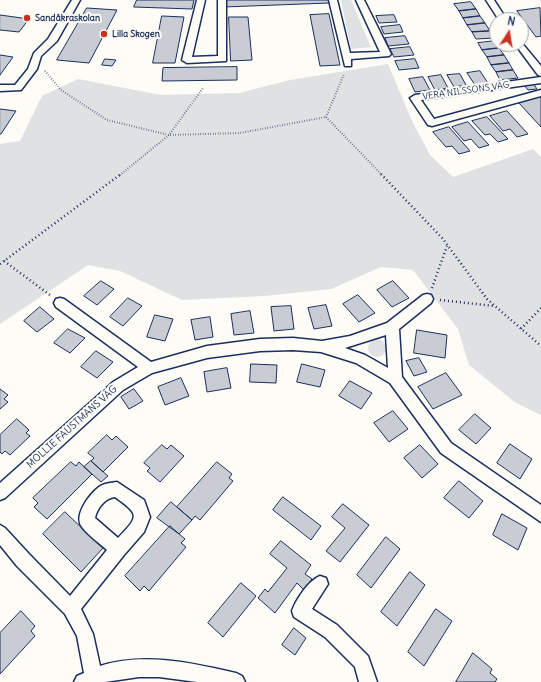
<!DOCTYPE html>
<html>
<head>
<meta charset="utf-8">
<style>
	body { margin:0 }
	#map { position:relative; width:541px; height:682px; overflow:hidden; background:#fdfcf7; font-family:Delius,sans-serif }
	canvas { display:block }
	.north { position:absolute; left:489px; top:12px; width:40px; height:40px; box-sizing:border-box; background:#fdfcf7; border:1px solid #a3aaba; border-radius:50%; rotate:12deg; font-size:11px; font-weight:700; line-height:16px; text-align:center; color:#1b2f5e }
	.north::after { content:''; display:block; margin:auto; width:14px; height:18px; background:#c8321e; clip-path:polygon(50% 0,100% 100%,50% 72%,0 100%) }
</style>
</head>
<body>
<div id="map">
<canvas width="541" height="682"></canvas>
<div class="north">N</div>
</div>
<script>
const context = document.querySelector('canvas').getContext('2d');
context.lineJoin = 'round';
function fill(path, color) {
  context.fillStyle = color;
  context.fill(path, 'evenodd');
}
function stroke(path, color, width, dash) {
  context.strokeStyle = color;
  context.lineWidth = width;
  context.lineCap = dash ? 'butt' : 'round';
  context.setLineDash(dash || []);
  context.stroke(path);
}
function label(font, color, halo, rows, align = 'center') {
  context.font = font + ' Delius,sans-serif';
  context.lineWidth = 4;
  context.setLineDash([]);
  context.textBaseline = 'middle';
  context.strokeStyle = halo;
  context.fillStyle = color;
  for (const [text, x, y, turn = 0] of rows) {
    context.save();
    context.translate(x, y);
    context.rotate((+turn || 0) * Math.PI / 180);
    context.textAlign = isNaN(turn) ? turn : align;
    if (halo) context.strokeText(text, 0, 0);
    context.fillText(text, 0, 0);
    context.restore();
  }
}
fill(new Path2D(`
	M341,0H351L371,47L351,49Z
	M388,64L412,121L430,155L453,177L533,149L541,157V415L516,403L469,365L458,329L413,270L381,267L331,289L264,296L182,300L120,271L88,265L0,324V144L20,141L42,96L78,79L161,95L239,93L290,80Z
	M368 348a9 9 0 1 1 18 0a9 9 0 1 1-18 0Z`), '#e0e1e3');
const building = new Path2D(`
	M137,0H194L192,9L134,7Z
	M224,0H329V3L224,7Z
	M471,2L476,9L459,11L454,4Z
	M87,8L117,10L89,63L57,60Z
	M540,8L541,36L536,37L517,11Z
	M476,9L480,16L463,18L459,11Z
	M329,14L340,65L320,66L310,15Z
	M0,15L29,19L19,32L0,30Z
	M394,15L397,22L379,23L376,16Z
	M162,16L184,17L175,63H153Z
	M480,16L485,23L467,25L463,18Z
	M229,17H248L252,60L231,61Z
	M485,23L490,31L472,32L467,25Z
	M400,25L403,32L384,34L381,27Z
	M490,31L495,38L476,39L472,32Z
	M405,36L409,44L388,46L385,38Z
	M495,41L499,48L482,50L478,43Z
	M410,47L414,55L394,57L390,49Z
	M499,48L504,55L487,57L482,50Z
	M0,55L13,57L0,75Z
	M504,55L509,63L491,65L487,57Z
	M105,59L116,60L112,66L102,65Z
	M415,59L419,68L399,70L395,61Z
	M509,63L513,70L496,72L491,65Z
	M237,67V80L162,81L163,68Z
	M513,70L518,78L500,80L496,72Z
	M480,71L488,83L475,85L467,73Z
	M460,74L466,85L454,87L447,75Z
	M441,75L448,88L435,90L428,77Z
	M423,77L430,90L415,92L409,79Z
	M533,83L537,89L528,90L524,85Z
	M540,96L541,97V127L518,102Z
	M0,109L16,111L1,134H0Z
	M507,111L528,134L517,137L510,129L503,131L490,116Z
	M487,117L508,139L498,142L490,134L485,135L472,121Z
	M468,122L489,145L479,148L471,139L464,141L452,127Z
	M449,127L470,151L459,154L452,146L446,147L433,132Z
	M101,281L114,289L97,305L84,296Z
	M393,281L409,298L392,307L377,290Z
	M358,295L375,313L359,322L343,304Z
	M128,298L142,306L123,326L110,317Z
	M326,305L332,326L314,329L308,308Z
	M291,306L294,329L274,331L271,307Z
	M40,307L54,319L37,332L24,321Z
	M250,311L254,333L234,335L231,314Z
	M155,315L173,319L165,341L147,337Z
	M210,317L213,337L195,340L191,320Z
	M68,329L85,338L70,353L54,343Z
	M417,330L447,335L445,358L414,353Z
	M96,351L113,362L97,378L81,367Z
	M419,358L427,372L414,376L406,361Z
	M251,364L277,365L276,383L250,382Z
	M302,364L325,370L320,387L297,382Z
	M227,368L231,388L207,392L204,372Z
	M446,373L462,395L433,409L418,387Z
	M181,378L189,396L165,405L158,387Z
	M350,381L372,393L361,409L339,396Z
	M0,389L8,395L4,399L8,402L0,409Z
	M134,389L143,401L129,409L121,397Z
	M393,411L408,429L389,442L374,423Z
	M475,414L491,428L476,444L459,430Z
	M17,419L29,430L26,433L30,436L10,455L5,451L2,454L0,452V435Z
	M107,435L112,440L116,436L128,447L103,472L91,461L94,458L88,453Z
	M510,444L532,459L520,479L497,463Z
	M162,445L167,449L171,445L184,456L160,482L147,471L150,468L144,463Z
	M420,445L438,464L422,478L404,458Z
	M91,461L108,476L101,482L84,467Z
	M71,462L76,466L79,462L92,474L47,519L34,507L38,503L33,498Z
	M217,462L232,474L229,478L233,481L200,520L195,516L192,520L177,507Z
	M459,481L483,501L469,518L444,498Z
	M283,497L321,526L311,540L273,510Z
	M171,502L192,520L179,534L157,518Z
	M343,504L369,525L340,562L326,551L345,528L332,517Z
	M65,512L103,548L81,572L43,534Z
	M502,514L527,528L518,550L493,535Z
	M170,526L185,539L181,543L186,547L149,591L144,586L140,591L125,576Z
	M386,537L400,549L371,588L357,575Z
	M281,541L311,565L305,574L312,579L304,590L297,583L275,613L258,598L265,589L268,592L287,568L270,554Z
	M410,572L425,585L397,626L381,612Z
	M241,583L256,596L223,637L208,623Z
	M436,609L452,621L424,666L408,652Z
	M21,611L35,626L31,631L35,636L0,674V633Z
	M294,628L306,638L295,655L282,645Z
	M473,653L492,669L490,673L497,679L495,682H456Z`);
fill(building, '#c9ccd3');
stroke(building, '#1b2f5e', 1);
const street = new Path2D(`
	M72,0H80L57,41L41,56L37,69L21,90L0,91V85H15L28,69L34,53L48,39Z
	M197,0H205L192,57L218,56V0H226V61L187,63L182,60Z
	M329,0H337L350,53L380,52L356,0H364L391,54L389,56L351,59V66H345Z
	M486,0H494L507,20H499Z
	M521,42L541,66V76L538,75L515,44H521Z
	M541,77V83L421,100L434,119L541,90V96L432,126L428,125L410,98L415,95Z
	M427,294L431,295L433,299L431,303L399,329L402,377L451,443L541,505V522L441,453L390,383L356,363L321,352L293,350L260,351L207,358L152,373L123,390L5,498L0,500V483L113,382L138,367L56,307L54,303L56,299L60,298L64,299L151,362L207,346L260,339L293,338L322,341L350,336L387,323L423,295ZM386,335L388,368L365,355L345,348Z
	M117,482L144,500L150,517L144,532L124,555L81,609L93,634L100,666C144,652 192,663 236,673L242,676L245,682H197L159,677H139L105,682H74L77,676L84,673L77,636L65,614L17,566L0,545V525L5,528L29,554L70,596L107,550C99,543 88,535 82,527C73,515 90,494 99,487C104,483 111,483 117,482ZM115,497C140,515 139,516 118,538L95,518C97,508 105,498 115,497Z
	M320,576L326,578L328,584L312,609L337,625L368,656L377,682H359L355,667L325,637L294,617L292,611C296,600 308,581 320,576Z`);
stroke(street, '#1b2f5e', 3);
stroke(new Path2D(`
	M45,71L61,90L107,120L169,135L240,133L326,117L382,175
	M326,117L344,74
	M120,175L169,135L203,88`), '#1b2f5e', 2, [0.5, 2]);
stroke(new Path2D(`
	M381,174L443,239L487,299L541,346
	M4,261L50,295
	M0,264L121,174
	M432,288L447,246
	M440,300L494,306
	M521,329L541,308`), '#1b2f5e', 2.5, [1, 3]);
fill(street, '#fdfcf7');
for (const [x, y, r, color] of [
	[27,18,4,"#c8321e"],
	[104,34,4,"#c8321e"]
]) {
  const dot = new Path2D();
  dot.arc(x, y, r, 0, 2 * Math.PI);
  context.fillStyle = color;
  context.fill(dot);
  stroke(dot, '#fdfcf7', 1.5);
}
label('bold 9px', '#1b2f5e', '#fdfcf7', [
	["Sandåkraskolan",35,18],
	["Lilla Skogen",112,34]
], 'left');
label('9px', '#1b2f5e', '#fdfcf7', [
	["VERA NILSSONS VÄG",466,91,-8]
]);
label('10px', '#1b2f5e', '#fdfcf7', [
	["MOLLIE FAUSTMANS VÄG",72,427,-42]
]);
</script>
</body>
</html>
